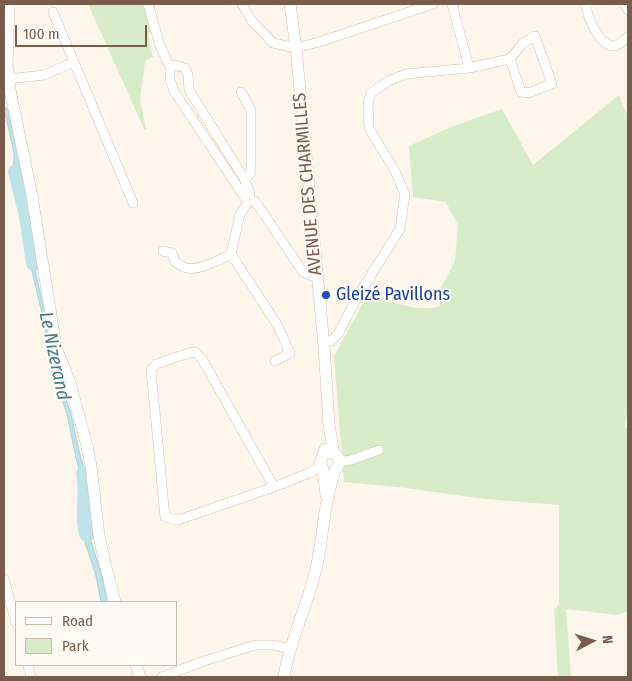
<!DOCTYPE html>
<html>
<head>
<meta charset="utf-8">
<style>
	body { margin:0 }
	#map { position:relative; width:632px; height:681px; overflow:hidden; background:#fdf6ec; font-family:"Fira Sans Condensed",sans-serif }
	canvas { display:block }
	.frame { position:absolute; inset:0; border:5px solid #7a5c4d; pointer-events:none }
	.legend { position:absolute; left:15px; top:601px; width:162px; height:65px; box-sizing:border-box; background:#fffaf3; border:1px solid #cabbb1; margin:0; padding:6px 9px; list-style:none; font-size:15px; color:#7a5c4d }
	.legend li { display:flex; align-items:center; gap:10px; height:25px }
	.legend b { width:25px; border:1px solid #cabbb1 }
	.north { position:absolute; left:567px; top:616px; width:50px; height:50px; -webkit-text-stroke:4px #fffaf3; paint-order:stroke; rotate:85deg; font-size:14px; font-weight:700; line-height:20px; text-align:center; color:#7a5c4d }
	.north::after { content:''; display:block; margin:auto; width:18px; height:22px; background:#7a5c4d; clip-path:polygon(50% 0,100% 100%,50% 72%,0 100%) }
	.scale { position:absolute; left:15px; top:25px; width:132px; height:22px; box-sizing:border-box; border:2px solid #7a5c4d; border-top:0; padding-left:6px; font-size:15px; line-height:18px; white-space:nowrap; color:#7a5c4d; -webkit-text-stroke:4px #fffaf3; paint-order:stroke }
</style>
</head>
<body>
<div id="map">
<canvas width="632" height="681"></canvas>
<div class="frame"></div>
<ul class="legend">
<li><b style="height:6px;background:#fff"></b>Road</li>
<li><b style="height:14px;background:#d8ecc9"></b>Park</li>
</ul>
<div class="north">N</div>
<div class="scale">100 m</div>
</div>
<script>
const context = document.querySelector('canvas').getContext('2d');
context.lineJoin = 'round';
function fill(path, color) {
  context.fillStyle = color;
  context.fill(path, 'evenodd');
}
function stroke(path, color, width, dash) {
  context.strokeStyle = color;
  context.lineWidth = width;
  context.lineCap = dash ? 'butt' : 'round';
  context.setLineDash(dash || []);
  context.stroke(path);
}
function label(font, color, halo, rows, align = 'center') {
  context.font = font + ' "Fira Sans Condensed",sans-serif';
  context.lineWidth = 4;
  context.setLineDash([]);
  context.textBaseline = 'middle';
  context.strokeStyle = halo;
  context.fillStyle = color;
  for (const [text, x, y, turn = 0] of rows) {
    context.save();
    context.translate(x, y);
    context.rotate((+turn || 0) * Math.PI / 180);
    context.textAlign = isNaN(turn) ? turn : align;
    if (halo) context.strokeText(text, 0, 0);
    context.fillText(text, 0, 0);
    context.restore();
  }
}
fill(new Path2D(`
	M88,4H142L145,9L151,32L148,34L153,57L145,61L140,100L146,129H144Z
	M619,95L628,117V403L625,428H628V611L617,615L566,609L571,677H558L554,610L559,604V505L485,499L398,487L344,482L334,356L368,294C390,301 417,313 440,306V290L455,261L458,225L446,202L413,197L409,146L451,127L502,109L533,165Z`), '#d8ecc9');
const water = new Path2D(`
	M4,106L8,110L19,156L18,174L26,193L34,238V262L37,279L50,335L53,362L71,414L80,455L88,480L91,510L87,523L88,531L102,577L107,602H101L96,576L85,542L82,525L87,507L85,489L76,458L67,414L49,362L44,322L31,267L29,255L31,241L27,218L21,192L13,176L14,153L6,117L4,113Z`);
fill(water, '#bfe3e8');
stroke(water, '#a5d3da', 1);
stroke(new Path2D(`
	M16,172L27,216L34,263
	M84,474C89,494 81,514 87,534`), '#bfe3e8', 16);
const minor = new Path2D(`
	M148,4L160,46L170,67
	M242,4L252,21L273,43L296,48L319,42L433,4
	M452,4L469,68
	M585,4C588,17 599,47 615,46C620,45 624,40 628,37
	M625,5L628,10
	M53,12L133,203
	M8,79L44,75L74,62
	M241,92L251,110V172L245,180
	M245,198L174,91L170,80V67L174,65L185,68L188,75L189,90L245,180L250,194
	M255,201L303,272L316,278
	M163,251L172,253L175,262C179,264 182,267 186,268C198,271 220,260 231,254L240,214L247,204
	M231,254L278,326L290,353L275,361
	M323,342L331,341L338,334L358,296L400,229L405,194L395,171L369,128L368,102L371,93L388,81L406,74L469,68L510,59L523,43L535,36L552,84L528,93L521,92L510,59
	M339,462L351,460L379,450
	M274,487L202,359L195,352L189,353L156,364L151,370L165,517L178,520L274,487L309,473L321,466
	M4,579L16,623
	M28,665L31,677
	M162,677L201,662L255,645H273L291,649`);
const tertiary = new Path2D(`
	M9,4L7,66L10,90L32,196L56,347L70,383L87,446L91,466L99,536L105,564L115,602
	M290,4L296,48L324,346L329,425L334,454
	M325,449L320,463L323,469L326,495
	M136,665L140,677
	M284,677C289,643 305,611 314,577C321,552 322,527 327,501C330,492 331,480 335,471C336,468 340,466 339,461C338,453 331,452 324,454`);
stroke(minor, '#d1beb0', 10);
stroke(tertiary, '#d1beb0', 12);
stroke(minor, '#fff', 9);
stroke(tertiary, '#fff', 11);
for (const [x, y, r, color] of [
	[326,295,5,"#1a4fb4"]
]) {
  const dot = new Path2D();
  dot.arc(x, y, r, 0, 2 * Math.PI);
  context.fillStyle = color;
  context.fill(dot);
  stroke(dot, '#fffaf3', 2);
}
label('18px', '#7a5c4d', '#fffaf3', [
	["AVENUE DES CHARMILLES",308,184,-95]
]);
label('18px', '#164399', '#fffaf3', [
	["Gleizé Pavillons",336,295]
], 'left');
label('italic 19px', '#437c86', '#fffaf3', [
	["Le Nizerand",54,356,78]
]);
</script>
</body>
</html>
